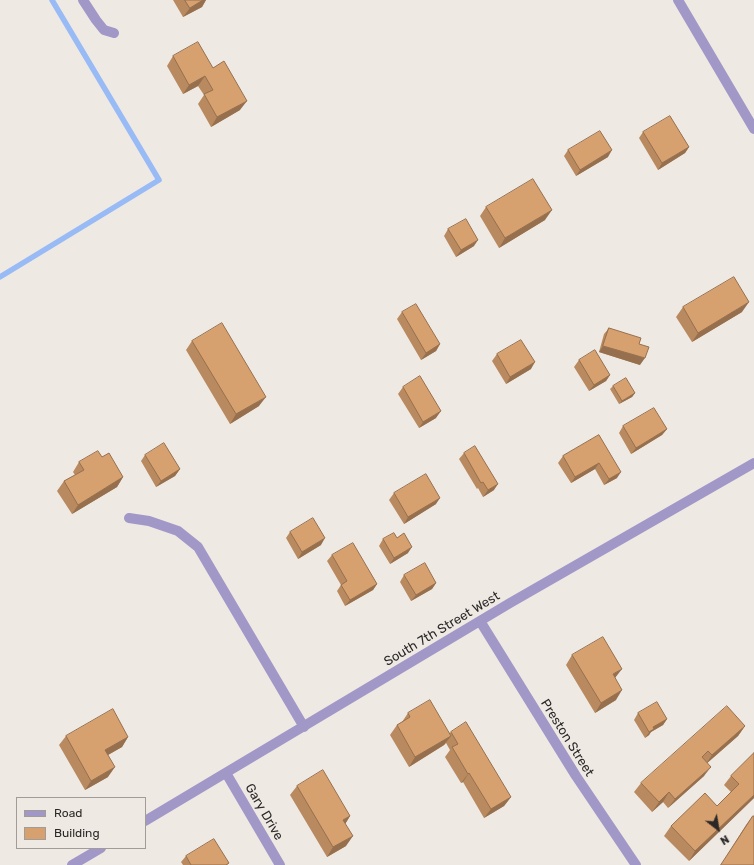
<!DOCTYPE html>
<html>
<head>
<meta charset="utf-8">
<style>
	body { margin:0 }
	#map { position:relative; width:754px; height:865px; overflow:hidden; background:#efe9e4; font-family:Rubik,sans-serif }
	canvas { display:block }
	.legend { position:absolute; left:16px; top:797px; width:130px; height:52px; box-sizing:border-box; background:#efe9e4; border:1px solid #a19c98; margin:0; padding:5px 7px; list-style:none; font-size:12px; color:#2b2927 }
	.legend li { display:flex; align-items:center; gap:8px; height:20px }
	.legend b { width:20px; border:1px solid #a19c98 }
	.north { position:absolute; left:698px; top:809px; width:40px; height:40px; -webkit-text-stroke:3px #efe9e4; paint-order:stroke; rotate:149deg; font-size:11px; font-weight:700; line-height:16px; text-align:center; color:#2b2927 }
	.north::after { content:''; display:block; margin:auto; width:14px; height:18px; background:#2b2927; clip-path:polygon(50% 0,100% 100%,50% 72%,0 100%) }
</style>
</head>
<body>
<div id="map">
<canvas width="754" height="865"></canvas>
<ul class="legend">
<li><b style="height:5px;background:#a198c7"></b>Road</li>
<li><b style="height:11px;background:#d7a06f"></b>Building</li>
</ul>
<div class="north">N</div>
</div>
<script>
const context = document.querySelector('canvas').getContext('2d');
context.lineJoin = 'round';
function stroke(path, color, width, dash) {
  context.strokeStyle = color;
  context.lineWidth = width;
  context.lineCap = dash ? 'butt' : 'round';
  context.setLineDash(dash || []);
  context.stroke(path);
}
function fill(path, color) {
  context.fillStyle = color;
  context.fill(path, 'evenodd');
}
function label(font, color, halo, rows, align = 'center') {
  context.font = font + ' Rubik,sans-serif';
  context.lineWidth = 3;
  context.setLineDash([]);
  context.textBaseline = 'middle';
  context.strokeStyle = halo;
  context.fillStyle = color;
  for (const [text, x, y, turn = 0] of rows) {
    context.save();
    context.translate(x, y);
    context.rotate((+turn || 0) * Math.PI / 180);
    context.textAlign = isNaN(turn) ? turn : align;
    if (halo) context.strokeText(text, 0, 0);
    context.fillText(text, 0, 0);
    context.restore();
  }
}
stroke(new Path2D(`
	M0,277L159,180L52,0`), '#98baf5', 5.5);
stroke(new Path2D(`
	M83,0L96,20L104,30L114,33
	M678,0L754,129
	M129,518L149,521L178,531L198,547L304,727
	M480,621L576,776L636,865
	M226,773L280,865
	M145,821L510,603L754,463
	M72,865L101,848`), '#a198c7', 10);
fill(new Path2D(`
	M173,0H206L202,7L183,17Z
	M173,56L213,68L240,110L211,127L198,104L204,95L198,86L183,94L167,66Z
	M643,132L689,147L685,153L658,170L639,138Z
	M568,150L608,157L576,176L564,156Z
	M486,207L545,220L499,248L480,216Z
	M448,229L474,246L456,257L444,236Z
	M683,307L742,312L692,342L676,317Z
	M402,312L440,344L436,351L421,360L397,319Z
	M609,328L639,344L640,365L599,352L604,334Z
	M192,341L259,406L230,424L186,350Z
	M497,354L531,369L506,384L492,361Z
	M579,360L610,375L606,381L589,391L574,367Z
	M613,386L635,393L632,397L619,404L610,389Z
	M403,387L436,418L419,428L398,394Z
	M623,426L667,429L662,435L631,454L619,433Z
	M599,435L617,478L604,485L595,469L571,483L558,463L563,456Z
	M464,453L494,490L483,497L478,488L477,489L459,459Z
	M145,455L180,469L175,476L156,487L141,461Z
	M102,457L123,477L117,487L72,514L57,491L64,481L75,475L73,472L79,462Z
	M394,493L436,504L404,524L389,500Z
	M290,532L321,545L298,559L286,538Z
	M383,539L408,553L390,564L379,546Z
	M332,555L377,584L373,590L345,606L337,591L341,585L327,561Z
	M404,575L436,583L432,589L411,601L400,582Z
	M572,655L615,678L616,700L595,713L566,665Z
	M408,713L450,733L451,732L511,797L504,806L484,818L463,782L461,783L445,757L450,750L446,743L444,745L409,767L390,735L397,725L402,722Z
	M638,713L667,719L663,725L651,732L649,735L645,738L634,720Z
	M745,726L738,736L707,763L704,776L668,808L663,802L652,812L634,792L641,783Z
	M66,736L128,737L122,747L108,755V777L85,790L59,745Z
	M754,753V798L689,861L664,836L671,826L717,806L731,792L724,785L731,776Z
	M297,786L350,816L345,824L346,846L327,857L290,795Z
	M753,816L754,865H721L746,825Z
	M186,856L229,863L227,865H183L181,862Z`), '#b98a5f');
fill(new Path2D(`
	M203,0H206L202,7L183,17L190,8Z
	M205,76L198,86L183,94L189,85Z
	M247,101L240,110L211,127L217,117Z
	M689,147L685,153L658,170L662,163Z
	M612,150L608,157L576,176L580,170Z
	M552,210L545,220L499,248L505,238Z
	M478,240L474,246L456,257L461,250Z
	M749,302L742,312L692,342L698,333Z
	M440,344L436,351L421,360L426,353Z
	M603,346L645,358L640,365L599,352Z
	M535,362L531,369L506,384L510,377Z
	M610,375L606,381L589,391L594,385Z
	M635,393L632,397L619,404L622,401Z
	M266,397L259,406L230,424L236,414Z
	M441,411L436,418L419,428L423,422Z
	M667,429L662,435L631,454L636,448Z
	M599,463L595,469L571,483L575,477Z
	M180,469L175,476L156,487L161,481Z
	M621,472L617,478L604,485L609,479Z
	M123,477L117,487L72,514L78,505Z
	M498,484L494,490L483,497L488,490Z
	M440,498L436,504L404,524L408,517Z
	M325,538L321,545L298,559L302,552Z
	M412,547L408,553L390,564L394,558Z
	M436,583L432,589L411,601L416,595Z
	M377,584L373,590L345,606L350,600Z
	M622,669L615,678L613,674Z
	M622,690L616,700L595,713L601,703Z
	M667,719L663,725L651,732L649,735L645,738L653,727Z
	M745,726L738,736L705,765L712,755Z
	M451,736L444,745L409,767L415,757Z
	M128,737L122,747L99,760L105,750Z
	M115,767L108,777L85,790L91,781Z
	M711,767L704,776L668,808L675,799Z
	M469,773L463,782L461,783L468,774Z
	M669,792L663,802L652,812L659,802Z
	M754,795V798L689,861L695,851Z
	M511,797L504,806L484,818L491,809Z
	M350,816L344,826L343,820Z
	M353,836L346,846L327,857L333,847Z`), '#96704e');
const building = new Path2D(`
	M185,0H203L190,8Z
	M198,42L213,68L224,61L247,101L217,117L204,94L213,90L205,76L189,85L173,56Z
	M670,116L689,147L662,163L643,132Z
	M600,131L612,150L580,170L568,150Z
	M533,179L552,210L505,238L486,207Z
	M466,219L478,240L461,250L448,229Z
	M734,277L749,302L698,333L683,307Z
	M416,304L440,344L426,353L402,312Z
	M222,323L266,397L236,414L192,341Z
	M609,328L641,338L639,344L649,347L645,358L603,346Z
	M521,340L535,362L510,377L497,354Z
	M595,350L610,375L594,385L579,360Z
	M420,376L441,411L423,422L403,387Z
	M626,378L635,393L622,401L613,386Z
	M654,408L667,429L636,448L623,426Z
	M599,435L621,472L609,479L599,463L575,477L563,456Z
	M164,443L180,469L161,481L145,455Z
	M475,446L498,484L488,490L483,482L481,483L464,453Z
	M98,451L102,457L109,453L123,477L78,505L64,481L84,470L79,462Z
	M426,474L440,498L408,517L394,493Z
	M313,518L325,538L302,552L290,532Z
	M394,533L397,538L404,533L412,547L394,558L383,539Z
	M353,543L377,584L350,600L341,585L347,581L332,555Z
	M425,563L436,583L416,595L404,575Z
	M603,637L622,669L613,674L622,690L601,703L572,655Z
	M430,700L451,736L415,757L397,725L410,717L408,713Z
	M657,702L667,719L653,727L654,729L649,732L638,713Z
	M727,706L745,726L712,755L708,751L702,757L711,767L675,799L669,792L659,802L641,783Z
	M113,709L128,737L105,750L115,767L91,781L66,736Z
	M466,722L511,797L491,809L469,773L468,774L452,747L458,744L451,732Z
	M754,753V795L695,851L671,826L705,793L717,806L739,784L731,776Z
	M323,770L350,816L343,820L353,836L333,847L297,786Z
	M753,816H754V865H721Z
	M214,839L229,863L226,865H191L186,856Z`);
fill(building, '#d7a06f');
stroke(building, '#96704e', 1);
label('13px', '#2b2927', '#efe9e4', [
	["South 7th Street West",442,629,-31],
	["Preston Street",567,738,58],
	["Gary Drive",264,812,60]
]);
</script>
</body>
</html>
